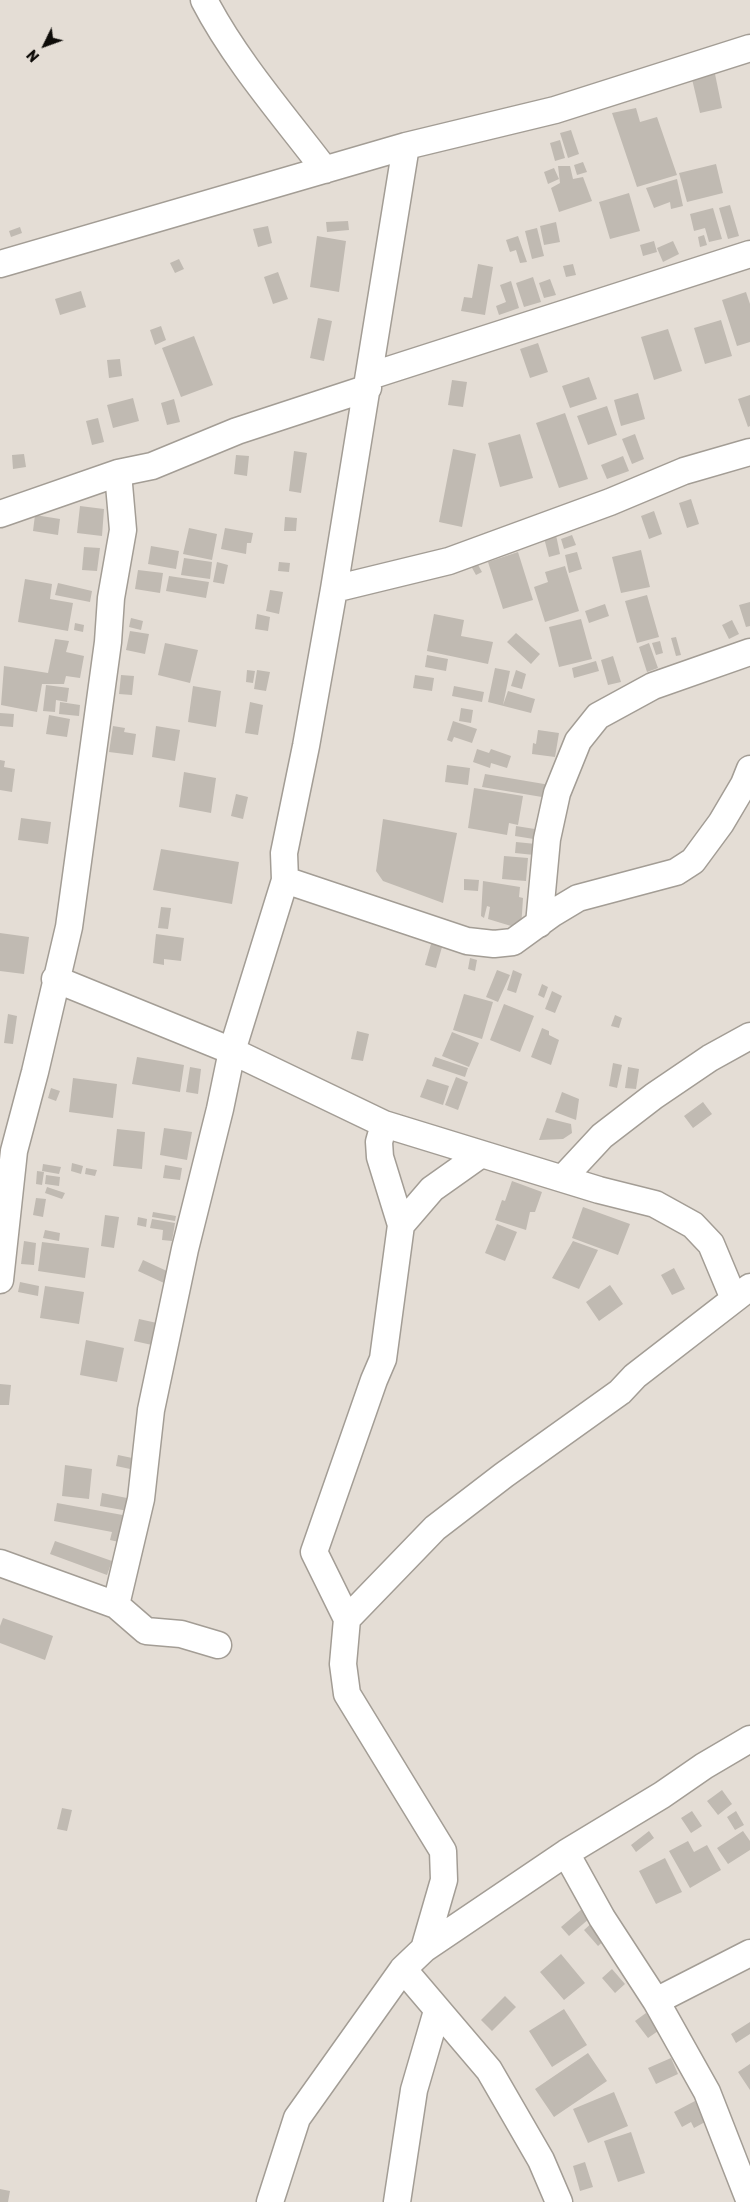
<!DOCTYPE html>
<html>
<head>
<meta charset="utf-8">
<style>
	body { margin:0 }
	#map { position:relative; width:750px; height:2202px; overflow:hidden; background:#e4ddd5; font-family:Rubik,sans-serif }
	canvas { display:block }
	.north { position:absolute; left:20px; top:20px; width:50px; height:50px; -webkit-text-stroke:4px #e4ddd5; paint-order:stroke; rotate:228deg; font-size:14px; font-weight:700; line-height:20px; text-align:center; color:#0e0c09 }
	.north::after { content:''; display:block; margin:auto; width:18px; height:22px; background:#0e0c09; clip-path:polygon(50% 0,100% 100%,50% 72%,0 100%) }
</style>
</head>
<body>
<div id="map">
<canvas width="750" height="2202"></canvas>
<div class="north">N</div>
</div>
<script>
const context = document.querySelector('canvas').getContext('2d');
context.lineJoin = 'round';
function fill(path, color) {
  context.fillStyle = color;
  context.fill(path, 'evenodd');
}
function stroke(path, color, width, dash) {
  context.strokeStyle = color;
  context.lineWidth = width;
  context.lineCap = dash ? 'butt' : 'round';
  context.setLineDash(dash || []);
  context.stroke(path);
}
fill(new Path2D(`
	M715,74L722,108L700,113L692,79Z
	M636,108L640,122L657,117L677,175L637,187L612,113Z
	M571,130L579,154L568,158L560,133Z
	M560,140L565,158L555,161L550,143Z
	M583,162L587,172L577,175L574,165Z
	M716,164L723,193L687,202L679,173Z
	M558,166H570L573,179L583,177L592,201L559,212L551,188L560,183Z
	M554,168L559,179L548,184L544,172Z
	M677,179L683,206L671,209L670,202L654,208L646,188Z
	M629,193L640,231L610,239L599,202Z
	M730,205L739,236L728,239L719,208Z
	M713,208L722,239L709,242L705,228L694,231L690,214Z
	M348,221L349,230L327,232L326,222Z
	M556,222L560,242L544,245L540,226Z
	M268,226L272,243L258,247L253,229Z
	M20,227L22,233L11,237L9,231Z
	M537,228L544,256L532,259L525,231Z
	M704,235L707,245L700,247L698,237Z
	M317,236L346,241L339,292L310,287Z
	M518,236L527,262L520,263L516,250L510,252L506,240Z
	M654,241L657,252L643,256L640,245Z
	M673,241L679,254L663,262L657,248Z
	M179,259L184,269L175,273L170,263Z
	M478,264L493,267L485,315L461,311L464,297L472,298Z
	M573,264L576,275L566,277L563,266Z
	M278,272L288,299L273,304L264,277Z
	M533,277L541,302L524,307L516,283Z
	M550,279L556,295L544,298L539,283Z
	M511,281L519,308L499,315L496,306L506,302L500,285Z
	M81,291L86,307L60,315L55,299Z
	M746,292L750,304V342L737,346L722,300Z
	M318,318L332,321L324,361L310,358Z
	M721,320L732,356L705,364L694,328Z
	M161,326L166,340L155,345L150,330Z
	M668,329L682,371L654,380L641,337Z
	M194,336L213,385L181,397L162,348Z
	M538,343L548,372L530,378L520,349Z
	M120,359L122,376L109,378L107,360Z
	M589,377L597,399L570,408L562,386Z
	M452,380L467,382L463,407L448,405Z
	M638,393L645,419L621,426L614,400Z
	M750,395V426L748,427L738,399Z
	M133,398L139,421L113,428L107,405Z
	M174,399L180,422L167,425L161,403Z
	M607,406L617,435L588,445L577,416Z
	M565,413L588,479L559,488L536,423Z
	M98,418L104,442L92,445L86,421Z
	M520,434L533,478L500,487L488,443Z
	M635,434L644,459L632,464L622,439Z
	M453,449L476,454L462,527L439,522Z
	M294,451L307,453L301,493L289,491Z
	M24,454L26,467L13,469L12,455Z
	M236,455L249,456L247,476L234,474Z
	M623,456L629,471L607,479L601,465Z
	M691,499L699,524L687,528L679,503Z
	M80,506L104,509L102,536L77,533Z
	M654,511L662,534L649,539L641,516Z
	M35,515L60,519L58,535L33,531Z
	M285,517L297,518L296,531H284Z
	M189,528L217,534L212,560L183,554Z
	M225,528L253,533L251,543H247L246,554L221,549Z
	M556,535L560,554L549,557L544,538Z
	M572,535L576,545L564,549L561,539Z
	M151,546L179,551L176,569L148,564Z
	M84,547L100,548L97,571L82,570Z
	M641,550L650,587L621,593L612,557Z
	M518,552L533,600L503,609L488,562Z
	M577,552L582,569L569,573L565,555Z
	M184,558L212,562L210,579L181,575Z
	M217,562L228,565L224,584L213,582Z
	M279,562L290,563L289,572L278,571Z
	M477,563L482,572L476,575L471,566Z
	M565,566L579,611L545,622L534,587L548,582L545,572Z
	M138,570L163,573L160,593L135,589Z
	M169,576L209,582L206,598L166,591Z
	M25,579L52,584L50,599L73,603L68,631L18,622Z
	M58,583L92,591L90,602L55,595Z
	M270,590L283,592L279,614L266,611Z
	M647,595L659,637L637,643L625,601Z
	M750,602V626L746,627L739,605Z
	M605,604L609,616L589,623L585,611Z
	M257,614L270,617L268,631L255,629Z
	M434,614L464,620L461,636L493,642L488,664L427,651Z
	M131,618L143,621L141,630L129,627Z
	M581,619L592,659L559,667L549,627Z
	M732,620L739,634L729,639L722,625Z
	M75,623L84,625L83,632L74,630Z
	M130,631L149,634L145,654L126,650Z
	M516,633L540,654L531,664L507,642Z
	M676,637L681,655L676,656L671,638Z
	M55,639L69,641L66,652L84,656L80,678L66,676L64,684H42L37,712L1,705L4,666L48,673Z
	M660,641L663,653L656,655L652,643Z
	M165,643L198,650L190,683L158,675Z
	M649,643L658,668L647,672L639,647Z
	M427,655L448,659L446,671L425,667Z
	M613,656L621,682L608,685L601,660Z
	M596,661L599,671L574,678L572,668Z
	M495,668L510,671L503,705L508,691L535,699L531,713L488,702Z
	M247,670L255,671L253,683L246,682Z
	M257,670L270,672L266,691L254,689Z
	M516,670L526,674L522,689L511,686Z
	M121,675L134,676L132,695L119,694Z
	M415,675L434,678L432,691L413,688Z
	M46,685L69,688L67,702L56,700L55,712L43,711Z
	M193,686L221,691L216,727L188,722Z
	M454,686L484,692L482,702L452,696Z
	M60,702L80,705L79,716L59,714Z
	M250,702L263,705L258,735L245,733Z
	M461,708L473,710L471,723L459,721Z
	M0,713L14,714L13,727L0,726Z
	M49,715L70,719L67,737L46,734Z
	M453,721L477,729L472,743L454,737L452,742L447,740Z
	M113,726L125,728L124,732L136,734L133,755L109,752Z
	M156,726L180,730L175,761L152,757Z
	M538,730L559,733L555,757L532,754L533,743L536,744Z
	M477,749L489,753L491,749L511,756L507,768L491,763L490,768L473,762Z
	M0,760L5,761L4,767L15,769L12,792L0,790Z
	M447,765L470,768L468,785L445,782Z
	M184,772L216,778L211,813L179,807Z
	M485,774L550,785L548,798L482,787Z
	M474,788L523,796L518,825L509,823L507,835L468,828Z
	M236,794L248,797L243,819L231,816Z
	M21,818L51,822L48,844L18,840Z
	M383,819L457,833L443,903L383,881L376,871Z
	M516,826L541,830L540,840L515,836Z
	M516,842L536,844L534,855L515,853Z
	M161,849L239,862L232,904L153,890Z
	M504,856L528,858L526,881L502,879Z
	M464,879L479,880L478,891L464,890Z
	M483,881L520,887L519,897L523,898L521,929L488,919L490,907L487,906L484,918L481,916Z
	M161,907L171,908L168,929L158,928Z
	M0,933L29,937L24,974L0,971Z
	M156,934L184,938L181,961L164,959V965L153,963Z
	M433,937L444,940L436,968L425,965Z
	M470,958L477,960L475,971L468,969Z
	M497,970L510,975L498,1002L486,997Z
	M513,970L522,974L516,993L507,990Z
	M542,984L548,987L544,998L538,995Z
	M552,991L562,996L555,1013L545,1009Z
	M464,994L493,1002L482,1039L453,1030Z
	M504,1004L534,1016L520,1052L490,1040Z
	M8,1014L17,1016L13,1044L4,1043Z
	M615,1015L622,1018L619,1028L611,1026Z
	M542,1028L549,1031V1035L559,1040L551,1065L531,1057Z
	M357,1031L369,1034L363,1061L351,1059Z
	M452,1032L479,1043L469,1067L442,1056Z
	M137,1057L184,1065L180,1092L132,1084Z
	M435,1057L468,1068L465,1077L432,1066Z
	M613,1063L622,1065L617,1088L609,1086Z
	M190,1067L201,1069L198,1094L186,1092Z
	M628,1067L639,1069L636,1089L625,1088Z
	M456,1077L468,1082L458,1110L445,1105Z
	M73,1078L117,1084L113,1118L69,1112Z
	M427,1079L449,1086L443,1105L420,1097Z
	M51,1088L60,1091L56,1101L48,1098Z
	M562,1092L579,1099L576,1120L555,1112Z
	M703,1102L712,1114L693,1128L684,1116Z
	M547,1118L571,1124L572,1133L563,1139L539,1140Z
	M164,1128L192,1132L187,1160L160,1155Z
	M117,1129L145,1132L142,1169L113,1166Z
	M72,1163L83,1166L81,1174L71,1171Z
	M43,1164L61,1167L59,1174L42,1171Z
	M165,1165L182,1168L180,1180L163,1178Z
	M86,1168L97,1170L95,1176L85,1174Z
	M37,1171L44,1172L42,1185L36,1184Z
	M46,1175L60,1177L59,1186L45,1184Z
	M512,1181L542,1192L535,1212H530L526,1230L495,1220L502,1200L505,1201Z
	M47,1187L65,1193L62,1199L45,1193Z
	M36,1198L46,1199L43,1217L33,1215Z
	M583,1207L630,1224L618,1255L572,1238Z
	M153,1212L176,1216L175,1221L152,1217Z
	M105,1215L119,1217L114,1248L101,1246Z
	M138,1217L147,1219L146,1227L137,1225Z
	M152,1219L175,1223L172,1241L162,1240L163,1230L150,1228Z
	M497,1224L517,1232L505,1261L485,1253Z
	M45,1230L60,1233L59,1241L43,1238Z
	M24,1241L36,1243L34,1265L21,1264Z
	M573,1241L598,1250L579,1289L552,1278Z
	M42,1242L89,1248L85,1278L38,1271Z
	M143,1260L169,1272L164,1283L138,1271Z
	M674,1268L685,1289L672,1295L661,1275Z
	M20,1282L39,1286L38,1296L18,1292Z
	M610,1285L623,1304L599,1321L586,1302Z
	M45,1286L84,1292L79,1324L40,1318Z
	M139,1319L157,1323L152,1345L134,1341Z
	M86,1340L124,1348L117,1382L80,1375Z
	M0,1384L11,1385L9,1405H0Z
	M118,1455L137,1459L135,1470L116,1466Z
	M65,1465L92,1469L89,1499L62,1496Z
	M102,1493L137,1500L134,1512L100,1506Z
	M57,1503L128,1516L123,1543L110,1540L112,1532L54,1521Z
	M55,1541L112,1561L107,1575L50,1554Z
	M3,1618L53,1636L45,1660L0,1643V1626Z
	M722,1790L732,1804L718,1815L707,1801Z
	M62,1808L72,1810L67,1831L57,1829Z
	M692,1811L702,1826L691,1833L681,1818Z
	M736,1811L744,1825L735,1830L727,1817Z
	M649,1831L654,1838L636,1852L631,1845Z
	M743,1831L750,1841V1850L728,1864L717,1848Z
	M688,1841L694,1852L707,1845L721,1870L690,1888L669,1851Z
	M665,1858L682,1892L656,1904L639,1871Z
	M582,1909L590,1918L569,1936L561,1927Z
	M594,1921L608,1937L598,1946L584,1930Z
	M561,1954L585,1983L564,2000L540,1972Z
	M612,1969L625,1984L615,1993L602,1978Z
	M505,1996L516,2007L492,2031L481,2020Z
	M564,2009L587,2045L552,2067L529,2031Z
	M646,2013L658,2031L648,2038L635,2021Z
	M750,2022V2034L736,2043L731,2034Z
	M588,2053L607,2081L554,2117L535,2089Z
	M671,2058L678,2074L656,2084L648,2068Z
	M750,2064V2090L738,2072Z
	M614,2092L628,2126L588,2143L573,2109Z
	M695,2101L705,2122L694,2128L691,2122L682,2127L674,2112Z
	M631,2132L645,2173L618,2182L604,2141Z
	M585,2162L593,2187L580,2191L573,2166Z
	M0,2189L10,2191L8,2202H0Z`), '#c0bab2');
const minor = new Path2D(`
	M204,0C235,60 284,116 325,170
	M0,264L406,146L555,110L750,48
	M370,376L750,254
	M0,514L118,473L152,466L237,431L368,388
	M334,589L449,561L610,502L684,471L750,452
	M285,880L467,941L494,944L513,942L553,913L578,898L676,872L693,861L721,823L744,784L750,769
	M539,924L547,839L557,793L578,741L598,716L653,686L750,652
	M55,979L232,1051L384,1124L599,1190L655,1204L693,1225L711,1244L734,1299
	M384,1124L379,1142L380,1157L401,1225L383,1359L374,1380L314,1552L347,1619L343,1664L347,1694L443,1851L444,1880L424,1949
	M563,1178L602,1136L654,1096L710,1058L750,1036
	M401,1225L432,1189L480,1155
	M0,1280L14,1151L35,1072L69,927L108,642L111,598L123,530L118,473
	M0,1563L116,1605L146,1631L181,1634L218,1645
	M116,1605L141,1499L151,1410L185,1249L220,1109L232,1051L285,880L284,853L306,746L334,589L406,146
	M347,1619L435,1528L504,1475L620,1392L635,1376L750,1287
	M566,1853L602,1918L656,2001L707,2092L750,2202
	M403,1969L489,2070L541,2160L559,2202
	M656,2001L750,1953
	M270,2202L297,2118L403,1969L424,1949L566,1853L662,1795L704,1766L750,1739
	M397,2202L414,2090L437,2011`);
stroke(minor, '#a39d95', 29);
stroke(minor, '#fff', 26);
</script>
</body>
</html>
